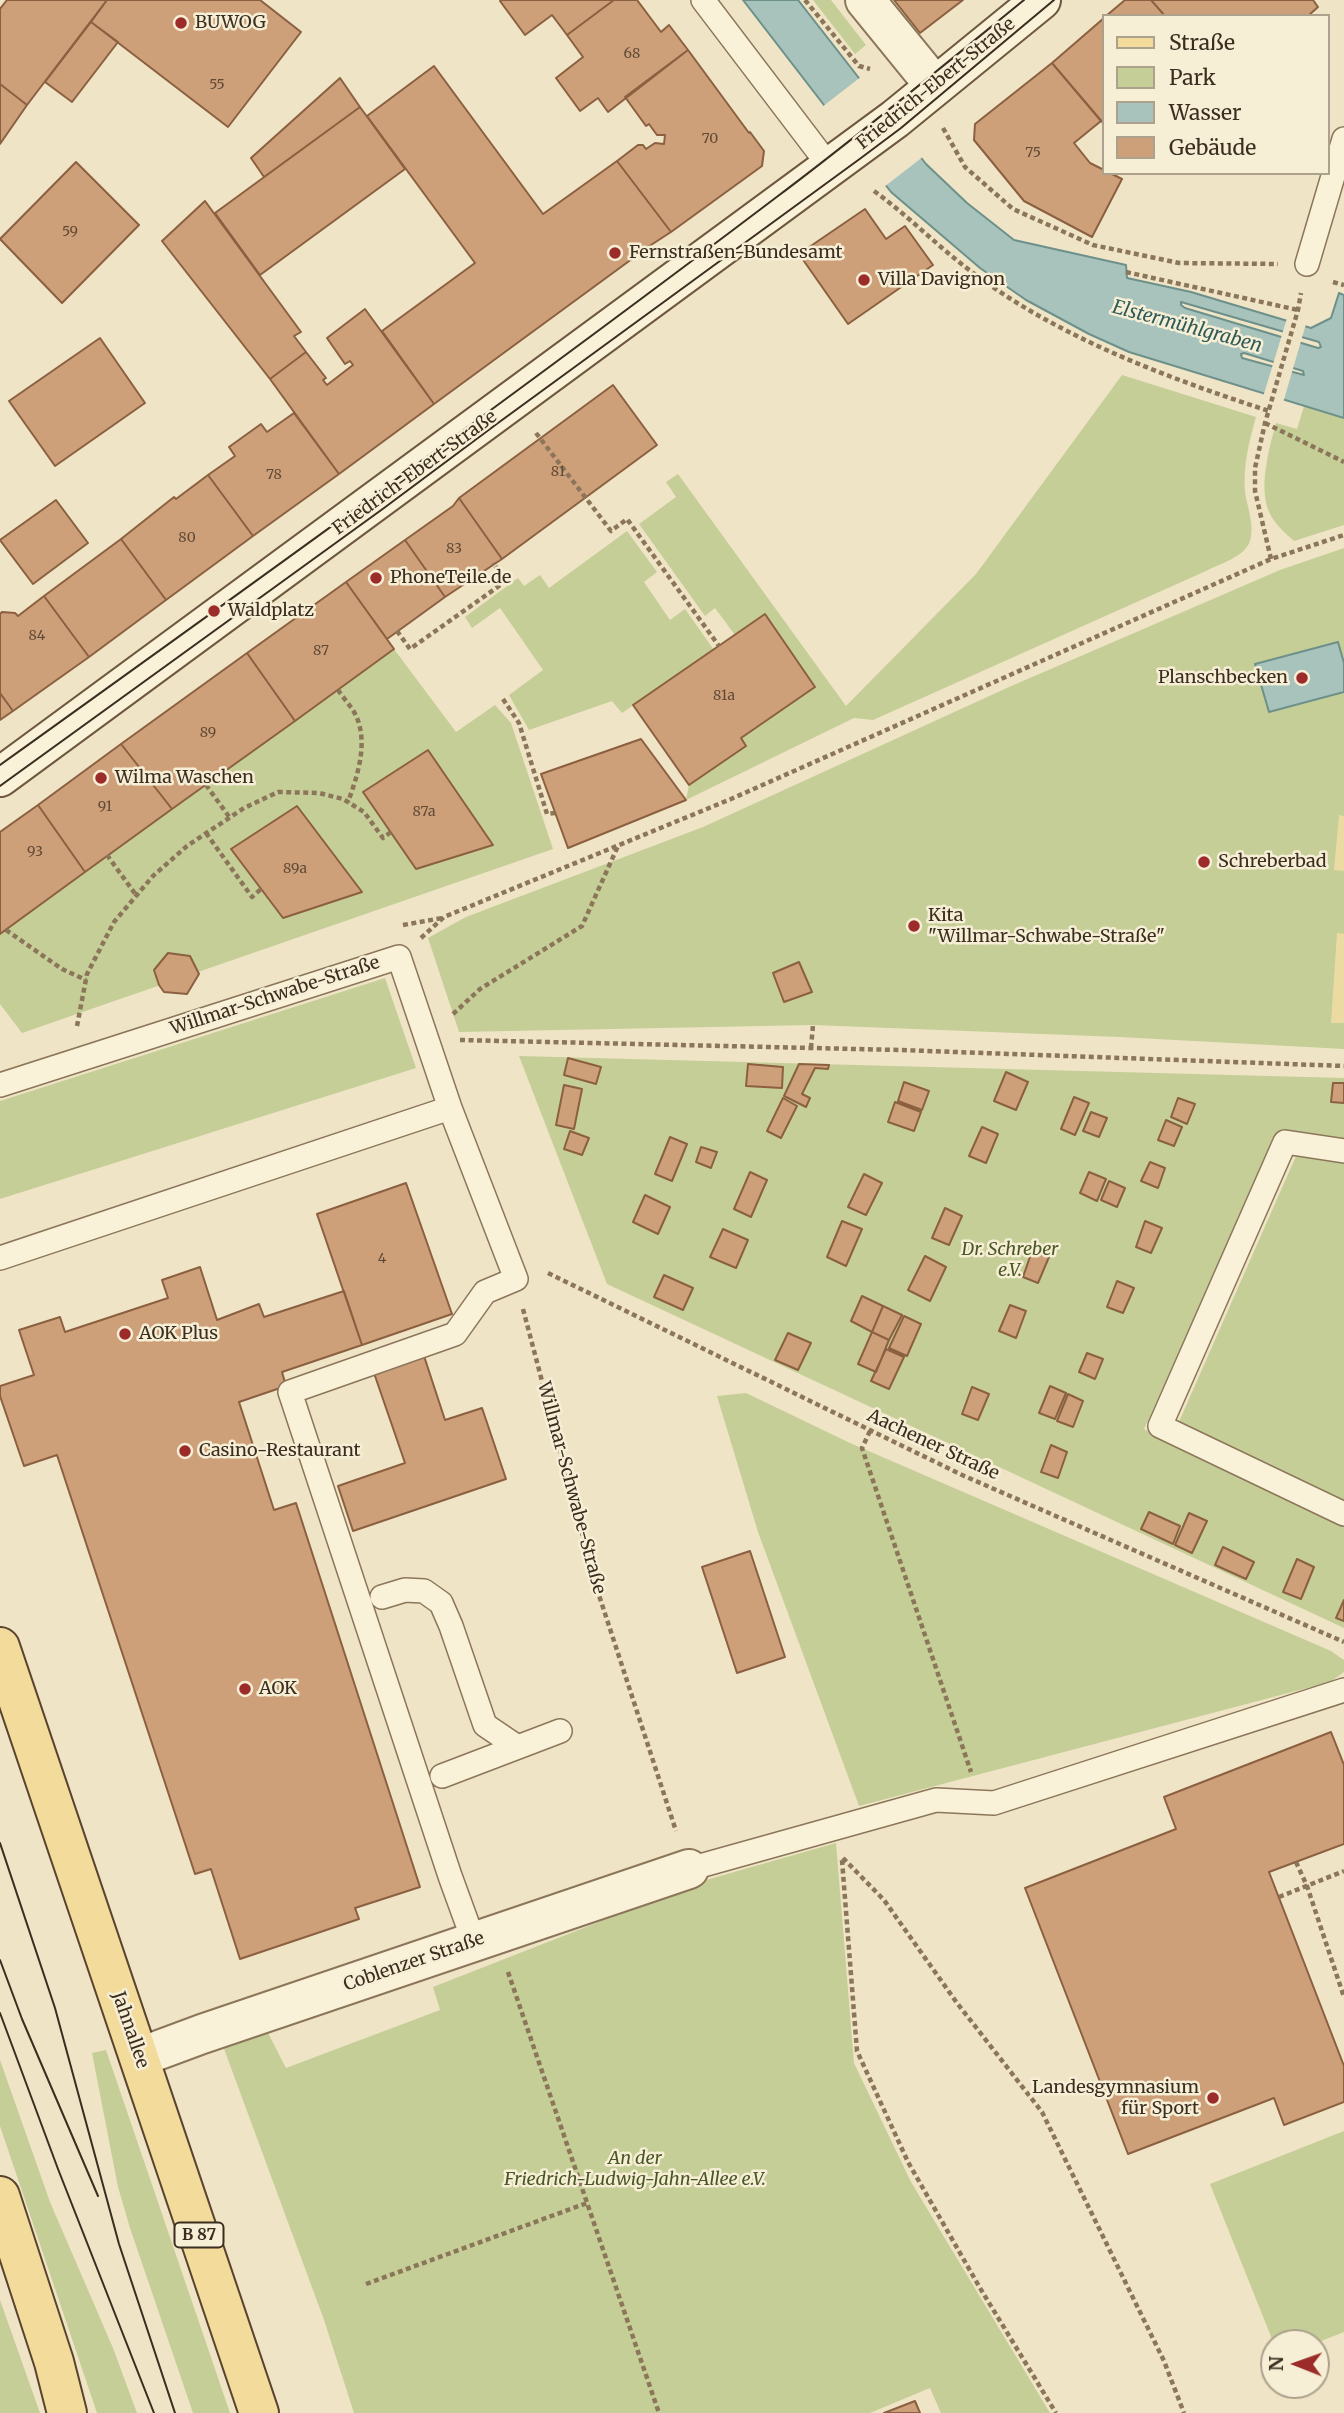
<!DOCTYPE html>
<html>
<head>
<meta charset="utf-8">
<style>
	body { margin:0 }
	#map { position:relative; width:1344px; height:2413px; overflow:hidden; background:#efe4c5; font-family:Merriweather,serif }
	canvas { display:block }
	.legend { position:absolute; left:1102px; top:14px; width:228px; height:161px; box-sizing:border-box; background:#f6eed5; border:2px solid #aba18c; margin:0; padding:9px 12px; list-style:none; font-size:21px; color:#3b2d1f }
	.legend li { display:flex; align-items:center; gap:14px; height:35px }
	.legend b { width:35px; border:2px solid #aba18c }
	.north { position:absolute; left:1260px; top:2329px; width:70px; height:70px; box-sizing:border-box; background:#f6eed5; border:2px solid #aba18c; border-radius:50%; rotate:271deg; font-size:19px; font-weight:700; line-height:28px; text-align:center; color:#3b2d1f }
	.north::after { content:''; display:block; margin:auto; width:24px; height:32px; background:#9b2c29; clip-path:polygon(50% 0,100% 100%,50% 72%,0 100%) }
</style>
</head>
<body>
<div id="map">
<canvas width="1344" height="2413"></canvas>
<ul class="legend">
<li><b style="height:9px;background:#f3db9c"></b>Straße</li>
<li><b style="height:19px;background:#c6ce98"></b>Park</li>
<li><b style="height:19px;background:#a7c3bb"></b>Wasser</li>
<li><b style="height:19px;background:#cea07a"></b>Gebäude</li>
</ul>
<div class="north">N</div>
</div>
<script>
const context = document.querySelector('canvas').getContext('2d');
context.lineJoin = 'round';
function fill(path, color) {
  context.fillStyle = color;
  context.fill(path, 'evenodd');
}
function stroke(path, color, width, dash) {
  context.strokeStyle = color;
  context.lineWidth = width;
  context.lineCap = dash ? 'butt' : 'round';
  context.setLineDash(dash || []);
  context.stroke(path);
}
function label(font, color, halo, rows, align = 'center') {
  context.font = font + ' Merriweather,serif';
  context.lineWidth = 5;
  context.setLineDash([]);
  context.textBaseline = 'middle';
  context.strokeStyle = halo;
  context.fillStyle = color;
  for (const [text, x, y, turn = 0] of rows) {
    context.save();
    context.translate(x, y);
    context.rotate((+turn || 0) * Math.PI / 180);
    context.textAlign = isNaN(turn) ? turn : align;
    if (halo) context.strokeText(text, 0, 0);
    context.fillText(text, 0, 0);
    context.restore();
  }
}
fill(new Path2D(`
	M813,0H831L866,45L855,54Z
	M1122,375L1256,417C1249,442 1243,465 1245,492C1247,506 1255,526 1250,541C1245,557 1219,564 1206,571L873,720L854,718L686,800L689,785L746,746L741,738L815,686L765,614L735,635L715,608L705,616L639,524L676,497L666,482L678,474L846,706L976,574Z
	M1304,406L1344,418V525L1294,541C1285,533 1277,526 1271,516C1257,491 1269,449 1276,423L1297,429Z
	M627,531L657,572L644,582L670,620L685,609L714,650L622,713L612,701L529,730L509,695L543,670L500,608L472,628L465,617L518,578L524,586L540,575L549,588Z
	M1344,548V1049L1119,1037L813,1025L459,1032L428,938L466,917L703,827L1009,687L1280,570Z
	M394,649L456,732L495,705L511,723L553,849L22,1033L0,1004V933Z
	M385,978L416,1068L0,1199V1101Z
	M519,1056L1344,1078V1140L1279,1130L1144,1429L1344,1523V1628L607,1284Z
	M1296,1156L1344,1162V1503L1178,1424Z
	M746,1393L850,1443L1331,1651L1344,1660V1672L1330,1682L859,1806L758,1532L717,1396Z
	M836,1843L854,2063L911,2182L1050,2413H941L930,2388L870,2413H354L324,2320L223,2046L266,2029L286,2068L440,2010L433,1987L706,1880Z
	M106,2050L230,2413H193L130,2228L118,2187L92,2053Z
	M0,2060L50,2202L113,2348L137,2413H97L0,2126Z
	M1344,2131V2332L1316,2343L1274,2344L1210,2184Z
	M0,2300L40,2413H0Z`), '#c6ce98');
fill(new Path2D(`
	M1339,815L1344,816V871L1334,870Z
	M1337,933L1344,934V1023H1331Z`), '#ebdba2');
const water = new Path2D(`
	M743,0H798L926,164L967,203L1014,240L1126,265L1127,278L1191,292L1311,328L1331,318L1339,293L1344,295V418L1129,352L1089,334L1026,300L980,268L891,192ZM1181,302L1319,342L1321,347L1318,348L1185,308L1181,305ZM1244,353L1303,371L1304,375L1242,358L1241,354Z
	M1338,642L1344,663V692L1269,712L1255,664Z`);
fill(water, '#a7c3bb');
stroke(water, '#6d918a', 2);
fill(new Path2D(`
	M862,76L924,156L884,187L822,107Z
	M1287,318L1306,324L1283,403L1263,397Z`), '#efe4c5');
const building = new Path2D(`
	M7,0H107L27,105L0,84V9Z
	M107,0H260L301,32L228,127L91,22Z
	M502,0H614L567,35L552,15L525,35L500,1Z
	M614,0H637L661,32L669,25L688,50L608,112L598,98L580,111L556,78L583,57L567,35Z
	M894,0H963L920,33Z
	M1125,0H1151L1165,16H1106Z
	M1151,0H1313L1318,7L1308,16H1165Z
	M1104,18V124L1052,63Z
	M91,22L118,42L72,102L45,82Z
	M688,50L749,133L750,132L764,151L762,166L671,232L617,161L638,145H643L646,149L655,143L664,144L665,135H657L649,124L646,126L625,97Z
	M1052,63L1101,121L1074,143L1090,163L1104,170V173H1110L1122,179L1092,237L1024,201L974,140L975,124Z
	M434,66L543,214L617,161L671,232L651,245L434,404L382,331L475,263L367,116Z
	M340,78L360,107L264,177L251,158Z
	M0,84L27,105L0,144Z
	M360,107L405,169L260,275L215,213Z
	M76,162L139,225L62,303L0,239Z
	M205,201L301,332L294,336L306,352L270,379L162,241Z
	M865,209L886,239L905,226L933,265L848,324L799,254Z
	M365,309L434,404L339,474L270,379L306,352L326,378L323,380L327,385L353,365L350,361L345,364L327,338Z
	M100,338L145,403L55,466L9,401Z
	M613,385L657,445L502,559L459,498Z
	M294,413L339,474L253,536L208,475L235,456L229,447L261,424L267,432Z
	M208,475L253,536L166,600L121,539L174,497L176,499Z
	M459,498L502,559L445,597L405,540L453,506Z
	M56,500L88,543L33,584L0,540Z
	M121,539L166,600L89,657L44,596Z
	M405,540L445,597L387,639L346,582Z
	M346,582L394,649L295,721L247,653Z
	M44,596L89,657L13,711L0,693V614L2,612L15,613L18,616Z
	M765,614L815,687L741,738L746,746L689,785L633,705Z
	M247,653L295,721L172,809L121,744Z
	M0,693L13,711L0,720Z
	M641,739L686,800L568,848L541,774Z
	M121,744L172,809L85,872L38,805Z
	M428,750L493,845L416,869L363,792Z
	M38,805L85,872L0,934V832Z
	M297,806L362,892L283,918L231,849Z
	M168,953L190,956L199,974L187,994L164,992L159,985L154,970Z
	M799,962L812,992L784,1002L773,973Z
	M568,1058L601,1067L596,1084L564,1075Z
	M748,1064L783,1067L782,1088L746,1086Z
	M799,1064L829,1065L828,1069L815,1068L802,1094L810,1098L806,1107L784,1096Z
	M1006,1072L1028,1082L1016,1110L994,1101Z
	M904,1082L929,1091L922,1110L898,1101Z
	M1333,1083H1344V1103L1331,1102Z
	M564,1085L582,1089L574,1129L556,1125Z
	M1074,1097L1089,1103L1075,1135L1061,1129Z
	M783,1098L797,1106L781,1138L767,1131Z
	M1178,1098L1195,1104L1187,1124L1171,1117Z
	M895,1102L921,1112L914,1131L888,1122Z
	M1091,1112L1107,1118L1099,1137L1083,1131Z
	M1166,1120L1182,1127L1174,1146L1158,1140Z
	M982,1127L998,1134L986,1163L969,1156Z
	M570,1131L589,1138L582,1155L564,1149Z
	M670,1137L687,1144L672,1181L655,1174Z
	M701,1147L717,1152L711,1168L696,1162Z
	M1150,1162L1165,1168L1158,1188L1141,1181Z
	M750,1172L767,1180L751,1217L734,1209Z
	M1089,1172L1106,1179L1097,1201L1080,1193Z
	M864,1174L882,1183L866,1215L848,1207Z
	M1109,1181L1125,1188L1117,1207L1101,1200Z
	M406,1183L452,1314L362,1345L317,1214Z
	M645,1195L670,1207L658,1234L633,1222Z
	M945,1208L962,1216L949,1245L932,1238Z
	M842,1221L862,1229L846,1266L827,1257Z
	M1145,1221L1162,1228L1151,1253L1136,1247Z
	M723,1229L748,1240L736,1268L710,1257Z
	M1032,1251L1049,1257L1038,1283L1023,1277Z
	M925,1256L946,1267L930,1301L908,1290Z
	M200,1267L217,1320L259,1304L264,1317L344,1291L362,1345L282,1372L286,1386L239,1402L274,1510L296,1503L420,1887L355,1908L359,1919L240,1959L211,1869L195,1874L57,1455L24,1466L0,1396V1386L34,1375L19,1330L60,1317L65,1332L168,1298L162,1280Z
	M664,1275L693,1288L683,1310L654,1297Z
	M1117,1281L1134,1288L1123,1313L1107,1307Z
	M862,1296L883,1306L872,1332L851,1321Z
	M1010,1305L1026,1311L1016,1338L999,1331Z
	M883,1306L902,1315L889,1340L872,1332Z
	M904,1316L921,1324L907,1356L889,1348Z
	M872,1332L889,1340L876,1372L858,1364Z
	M788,1333L811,1343L798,1370L775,1360Z
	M886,1349L904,1357L889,1389L871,1381Z
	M1087,1353L1103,1359L1095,1379L1079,1372Z
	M424,1356L445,1420L482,1408L506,1479L353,1531L338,1486L405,1463L374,1373Z
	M1050,1386L1066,1393L1055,1419L1039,1413Z
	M972,1387L989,1394L978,1420L962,1414Z
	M1068,1394L1083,1401L1073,1427L1057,1421Z
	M1051,1445L1067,1452L1058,1478L1041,1472Z
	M1149,1512L1180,1526L1173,1544L1141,1529Z
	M1189,1513L1207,1521L1192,1553L1175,1545Z
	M1223,1547L1254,1562L1246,1579L1215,1565Z
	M750,1551L785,1657L737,1673L702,1567Z
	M1297,1559L1314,1567L1301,1599L1283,1592Z
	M1344,1600V1621L1336,1618Z
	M1331,1732L1344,1765V1844L1269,1872L1344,2066V2102L1284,2125L1274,2098L1128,2154L1025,1888L1176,1829L1164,1797Z
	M915,2401L920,2413H884Z`);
fill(building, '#cea07a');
stroke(building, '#8b6040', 2);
const lane = new Path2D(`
	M703,0L830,167
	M1307,264L1344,139
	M0,1085L399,957L450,1108L516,1279L485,1292L455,1334L290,1392L450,1876L474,1942
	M1344,1151L1285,1142L1160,1426L1344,1514
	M0,1258L450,1108
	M382,1597L405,1590L424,1591L441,1603L451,1626L485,1725L516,1746
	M442,1776L560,1731
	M689,1869L936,1800L994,1803L1344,1690`);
const street = new Path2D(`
	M865,0L935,86
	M140,2057L202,2034L689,1869`);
const secondary = new Path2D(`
	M0,777L895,119L1041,0`);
const primary = new Path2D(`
	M0,1647L259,2413
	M0,2196L54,2362L67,2413`);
stroke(lane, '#8b765a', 26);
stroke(street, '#8b765a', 42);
stroke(secondary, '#6d573e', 42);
stroke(primary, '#59442f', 42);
stroke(new Path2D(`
	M805,0L859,66L870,69
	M943,128L965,167L1013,209L1093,245L1179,263L1278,264
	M874,191C910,217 940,249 976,275C1062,339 1168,378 1269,411
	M1126,272L1298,310
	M1333,282L1344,285
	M1265,423L1344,462
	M536,433L611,531L627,519L719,646
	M1271,559L1255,491V468L1265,423L1298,310L1301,293
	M397,631L410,649L506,581L493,563
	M338,690C344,699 353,708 357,718C368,745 357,777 348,802
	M503,699L519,723L547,814L555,813
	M206,785L230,818
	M206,833L252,897L261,889
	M107,855L136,895
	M403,925L442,918
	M6,930L62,969L86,980
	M421,938L444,917L731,799L1271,559L1344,535
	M453,1014L480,989L582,926L618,846
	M77,1026L87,974L114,922L153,876L187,846L244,808L278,792L319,793L343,799L364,812L383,838L391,832
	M460,1040L900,1050L1344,1066
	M811,1048L813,1025
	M548,1273L962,1475L1344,1642
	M523,1309L596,1586L676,1831
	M870,1431L862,1448L971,1772
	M843,1858L884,1900L957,2003L1042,2112L1164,2361L1184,2413
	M842,1860L857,2051L908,2162L980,2288L1056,2413
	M1296,1862L1307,1886L1344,1997
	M1279,1897L1344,1871
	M508,1972L659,2413
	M366,2284L587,2203`), '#8b765a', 4.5, [5, 3.5]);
stroke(lane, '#faf1d9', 23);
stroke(street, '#faf1d9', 38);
stroke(secondary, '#faf1d9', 38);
stroke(primary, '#f3db9c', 38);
stroke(new Path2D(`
	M0,765C261,578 522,390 778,196C862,133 943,66 1024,0
	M0,786L384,508L498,423L861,158L901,128L1054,0
	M0,1843L55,2008L119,2244L175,2413
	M0,1960L22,2019L98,2196
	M0,2013L58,2169L154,2413`), '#3b2d1f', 2);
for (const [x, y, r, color] of [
	[181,23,7,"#9b2c29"],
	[615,253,7,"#9b2c29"],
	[864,280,7,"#9b2c29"],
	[376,578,7,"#9b2c29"],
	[214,611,7,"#9b2c29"],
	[1302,678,7,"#9b2c29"],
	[101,778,7,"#9b2c29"],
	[1204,862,7,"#9b2c29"],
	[914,926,7,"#9b2c29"],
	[125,1334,7,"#9b2c29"],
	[185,1451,7,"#9b2c29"],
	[245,1689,7,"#9b2c29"],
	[1213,2098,7,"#9b2c29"]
]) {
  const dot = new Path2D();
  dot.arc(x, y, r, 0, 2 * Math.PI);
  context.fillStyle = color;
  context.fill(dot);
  stroke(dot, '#f6eed5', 2.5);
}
label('14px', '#604a36', null, [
	["68",632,54],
	["55",217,85],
	["70",710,139],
	["75",1033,153],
	["59",70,232],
	["81",558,472],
	["78",274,475],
	["80",187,538],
	["83",454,549],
	["84",37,636],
	["87",321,651],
	["81a",724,696],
	["89",208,733],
	["91",105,807],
	["87a",424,812],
	["93",35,852],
	["89a",295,869],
	["4",382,1259]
]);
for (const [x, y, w] of [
	[199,2235,49]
]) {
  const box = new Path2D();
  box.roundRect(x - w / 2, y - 12.5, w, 25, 5);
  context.fillStyle = '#f6eed5';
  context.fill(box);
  stroke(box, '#3b2d1f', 2);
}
label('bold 16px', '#3b2d1f', null, [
	["B 87",199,2235]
]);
label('18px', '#3b2d1f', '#f6eed5', [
	["BUWOG",195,23],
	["Fernstraßen-Bundesamt",629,253],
	["Villa Davignon",878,280],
	["PhoneTeile.de",390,578],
	["Waldplatz",228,611],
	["Planschbecken",1288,678,"right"],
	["Wilma Waschen",115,778],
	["Schreberbad",1218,862],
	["Kita",928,916],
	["\"Willmar-Schwabe-Straße\"",928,937],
	["AOK Plus",139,1334],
	["Casino-Restaurant",199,1451],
	["AOK",259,1689],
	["Landesgymnasium",1199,2088,"right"],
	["für Sport",1199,2109,"right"]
], 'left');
label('18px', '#3b2d1f', '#f6eed5', [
	["Friedrich-Ebert-Straße",936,84,-39],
	["Friedrich-Ebert-Straße",415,473,-36],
	["Willmar-Schwabe-Straße",275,996,-18],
	["Aachener Straße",933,1445,25],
	["Willmar-Schwabe-Straße",571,1488,75],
	["Coblenzer Straße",414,1962,-19],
	["Jahnallee",130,2030,71]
]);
label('italic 18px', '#495725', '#f6eed5', [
	["Dr. Schreber",1010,1250],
	["e.V.",1010,1271],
	["An der",635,2159],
	["Friedrich-Ludwig-Jahn-Allee e.V.",635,2180]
]);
label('italic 19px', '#2e5b59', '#f6eed5', [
	["Elstermühlgraben",1187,327,15]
]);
</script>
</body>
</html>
